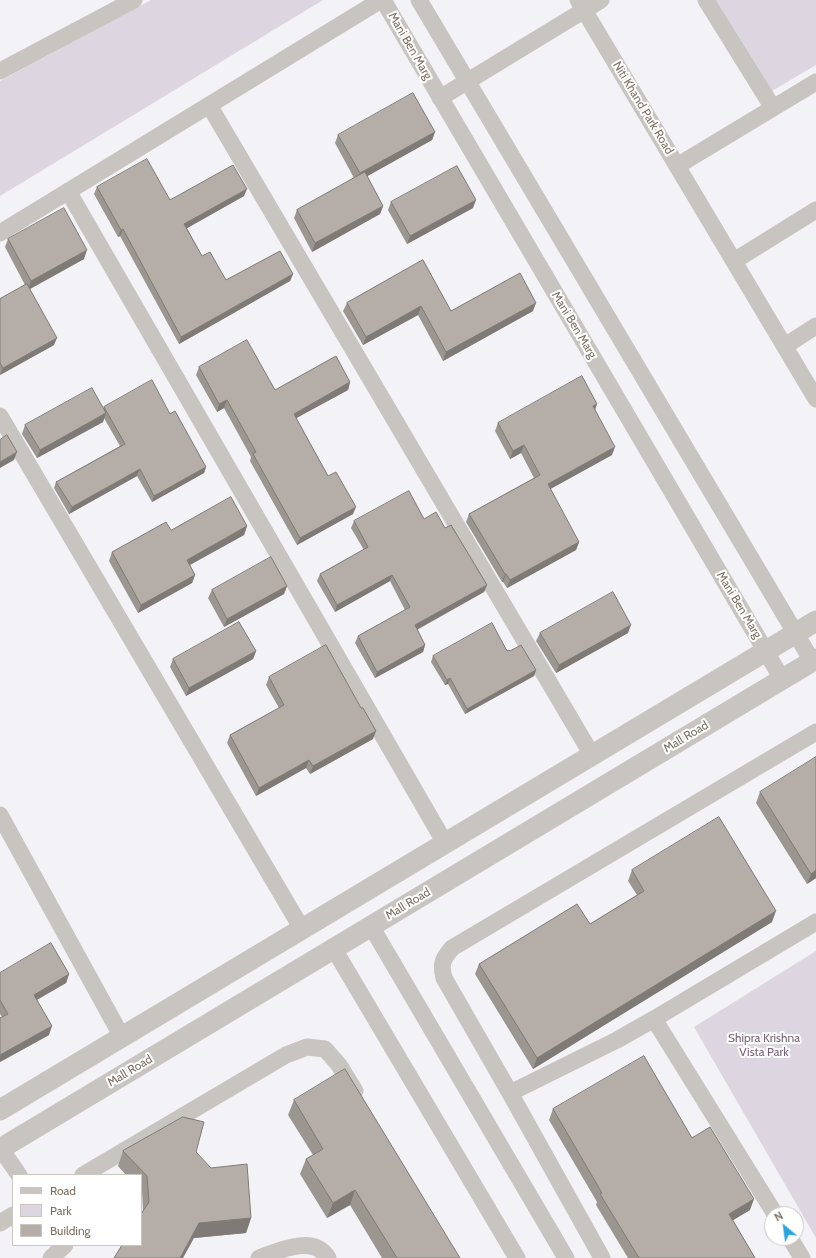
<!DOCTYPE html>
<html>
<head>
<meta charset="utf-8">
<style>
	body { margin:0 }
	#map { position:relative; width:816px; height:1258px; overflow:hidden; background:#f3f2f6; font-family:Cabin,sans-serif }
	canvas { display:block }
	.legend { position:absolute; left:12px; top:1174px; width:130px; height:72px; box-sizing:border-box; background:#fff; border:1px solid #cbc6c0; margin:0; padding:5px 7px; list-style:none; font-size:12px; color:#7d7061 }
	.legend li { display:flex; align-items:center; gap:8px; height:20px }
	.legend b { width:20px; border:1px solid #cbc6c0 }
	.north { position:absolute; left:764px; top:1206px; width:40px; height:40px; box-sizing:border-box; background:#fff; border:1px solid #cbc6c0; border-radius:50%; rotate:331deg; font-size:11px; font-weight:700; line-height:16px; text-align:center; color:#7d7061 }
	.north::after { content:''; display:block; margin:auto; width:14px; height:18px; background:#29a4df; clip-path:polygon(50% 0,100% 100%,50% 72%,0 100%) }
</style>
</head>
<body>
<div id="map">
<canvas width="816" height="1258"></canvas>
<ul class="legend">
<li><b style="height:5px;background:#c8c5c1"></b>Road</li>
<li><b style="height:11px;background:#ddd6e0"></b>Park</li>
<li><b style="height:11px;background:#b5aea8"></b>Building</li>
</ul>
<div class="north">N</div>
</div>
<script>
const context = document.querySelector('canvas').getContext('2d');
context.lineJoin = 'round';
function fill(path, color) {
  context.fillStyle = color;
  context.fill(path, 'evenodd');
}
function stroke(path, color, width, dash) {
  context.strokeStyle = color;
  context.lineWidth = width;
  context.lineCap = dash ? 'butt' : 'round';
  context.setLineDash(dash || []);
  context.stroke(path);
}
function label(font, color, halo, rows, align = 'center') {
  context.font = font + ' Cabin,sans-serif';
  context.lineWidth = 4;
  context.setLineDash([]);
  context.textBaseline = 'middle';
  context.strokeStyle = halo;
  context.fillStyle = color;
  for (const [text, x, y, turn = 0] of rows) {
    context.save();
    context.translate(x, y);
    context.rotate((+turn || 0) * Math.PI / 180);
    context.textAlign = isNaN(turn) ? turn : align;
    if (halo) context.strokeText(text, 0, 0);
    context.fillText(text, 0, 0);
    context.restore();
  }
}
fill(new Path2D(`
	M151,0H323L0,196V81Z
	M716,0H816V65L772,91Z
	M816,951V1238L694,1027Z`), '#ddd6e0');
stroke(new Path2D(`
	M383,0L782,679
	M419,0L812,661
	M578,0L816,399
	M706,0L773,108
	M0,71L134,0
	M440,98L601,0
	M209,105L592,755
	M677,166L816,82
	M68,191L445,843
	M0,233L381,0
	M734,261L816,210
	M785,346L816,326
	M0,416L302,929
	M0,815L122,1037
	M371,926L566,1258
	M334,949L517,1258
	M510,1093L617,1040L654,1019
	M1,1149L19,1175
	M83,1175L286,1055L307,1047L325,1049L339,1065L355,1091
	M775,1214L654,1019L816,922
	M0,1223L13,1215
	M790,1238L802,1258
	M51,1258L65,1245
	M259,1258C278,1251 314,1234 328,1258
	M602,1258L510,1093L444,978C440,963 443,959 452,948L816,732`), '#c8c5c1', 17);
stroke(new Path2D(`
	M0,1110L816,621
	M0,1149L816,659`), '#c8c5c1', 21);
fill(new Path2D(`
	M435,132L432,140L367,176L383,206L380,214L312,252L294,218L297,210L354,178L335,143L338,135Z
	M97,187L170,200L244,196L187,228L202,256L226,280L293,274L290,281L179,344L120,236L118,237L94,194Z
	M391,202L473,208L407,244L388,210Z
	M8,239L84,259L30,289L54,345L0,375V299L25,285L5,247Z
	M423,260L451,311H533L443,361L418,315L363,345L343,311L347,303Z
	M199,367L275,390L350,382L348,390L296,418L328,476L353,514L297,545L250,461L251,457L224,408L217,412L196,375Z
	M597,404L595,410L612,455L550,489L579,542L576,550L507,588L503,582H502L466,522L469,514L534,478L521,453L510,459L495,431L498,423Z
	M104,407L170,414L206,467L204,473L152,502L137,476L69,514L54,488L56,482L120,446L104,418L103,422L37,458L22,434L25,425L104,409Z
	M424,519L445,528L487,585L484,592L417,630L425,645L423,652L375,678L355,643L358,636L405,610L390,581L335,612L317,581L320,574L364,550L351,528L354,521Z
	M247,526L244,535L190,565L195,575L192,583L138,613L109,561L112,552L171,530Z
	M287,586L284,594L224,627L208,598L212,590Z
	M540,633H628L556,673L536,641Z
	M256,651L253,659L186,696L170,667L173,659Z
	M507,651H510L536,670L534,676L465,714L448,684L445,685L431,662L433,656Z
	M269,677L373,739L310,774L306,768L256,796L227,743L230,735L279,708L266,685Z
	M760,792L816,878L807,884L756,803Z
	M632,870L772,922L533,1069L475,974L479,964L590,924L637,895L628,881Z
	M0,973L69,974L66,983L37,1000L49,1035L0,1062V1018L2,1017L0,1014Z
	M294,1100L460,1258H382L350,1205L327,1218L300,1174L306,1159L313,1155L288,1115Z
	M553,1109L750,1210L733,1220L755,1258H628L596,1205L597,1202L549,1120Z
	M123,1151L196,1152L251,1218L246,1233L194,1238L143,1211L142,1191L141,1190V1175H126L118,1166Z`), '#9c9690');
fill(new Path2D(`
	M435,132L432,140L357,182L360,173Z
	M247,189L244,196L182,231L184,224Z
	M476,200L473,208L407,244L410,236Z
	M383,206L380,214L312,252L315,243Z
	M123,229L120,236L118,237L121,230Z
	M87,250L84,259L28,290L31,281Z
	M293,274L290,281L179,344L181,337Z
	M536,303L533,311L443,361L446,352Z
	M421,306L418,315L363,345L366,337Z
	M57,338L54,345L0,375L3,368Z
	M350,382L348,390L291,421L294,414Z
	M227,400L224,408L217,412L219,404Z
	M597,404L594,412L593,406Z
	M106,413L103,422L37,458L40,450Z
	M524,445L521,453L510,459L513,451Z
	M615,447L612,455L545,492L548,484Z
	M17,452L14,460L0,468V462Z
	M206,467L204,473L152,502L154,496Z
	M140,469L137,476L69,514L72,507Z
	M356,507L353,514L297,545L300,538Z
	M247,526L244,535L184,568L187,560Z
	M579,542L576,550L507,588L510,580Z
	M505,574H506L503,582H502Z
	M195,575L192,583L138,613L141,605Z
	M392,575L390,581L335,612L337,605Z
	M487,585L484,592L412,632L415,625Z
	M287,586L284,594L224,627L227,619Z
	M631,625L628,633L556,673L559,665Z
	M425,645L423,652L375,678L377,672Z
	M256,651L253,659L186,696L189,688Z
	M536,670L534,676L465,714L467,709Z
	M450,678L448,684L445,685L447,680Z
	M376,731L373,739L310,774L313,766Z
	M309,760L306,768L256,796L259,788Z
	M816,870V878L807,884L811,874Z
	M776,911L772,922L533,1069L537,1058Z
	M69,974L66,983L31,1003L34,995Z
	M52,1026L49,1035L0,1062V1055Z
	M355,1190L350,1205L327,1218L333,1203Z
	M754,1199L750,1210L725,1225L729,1214Z
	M251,1218L246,1233L194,1238L183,1258H180L199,1223Z`), '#7f7a76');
const building = new Path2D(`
	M413,93L435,132L360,173L338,135Z
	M147,159L170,200L233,165L247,189L184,224L202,256L210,252L226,280L280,251L293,274L181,337L123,229L121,230L97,187Z
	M457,166L476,200L410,236L391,202Z
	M365,172L383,206L315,243L297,210Z
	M64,208L87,250L31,281L8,239Z
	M423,260L451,311L520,273L536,303L446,352L421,306L366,337L347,303Z
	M27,284L57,338L3,368L0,363V299Z
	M247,340L275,390L336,356L350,382L294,414L328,476L336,472L356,507L300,538L253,454L256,452L227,400L219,404L199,367Z
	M582,376L597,404L593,406L615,447L548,484L579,542L510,580L506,574H505L469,514L540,475L524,445L513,451L498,423Z
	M152,380L170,414L175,411L206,467L154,496L140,469L72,507L56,482L125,444L104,407Z
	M92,388L106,413L40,450L25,425Z
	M7,435L17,452L0,462V440Z
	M409,491L424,519L436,512L445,528L451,525L487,585L415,625L425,645L377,672L358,636L410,607L392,575L337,605L320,574L368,547L354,521Z
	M231,497L247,526L187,560L195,575L141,605L112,552L166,522L171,530Z
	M271,557L287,586L227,619L212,590Z
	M613,592L631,625L559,665L540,633Z
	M239,622L256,651L189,688L173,659Z
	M492,623L507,651L509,650L510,651L521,645L536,670L467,709L450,678L447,680L433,656Z
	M326,645L361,708H363L376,731L313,766L309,760L259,788L230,735L284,705L269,677Z
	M816,757V870L811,874L760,792Z
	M719,817L776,911L537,1058L479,964L577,904L590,924L644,891L632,870Z
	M51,943L69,974L34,995L52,1026L0,1055V1018L8,1014L0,1000V973Z
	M644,1056L692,1138L710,1127L754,1199L729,1214L755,1258H639L600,1194L602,1193L553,1109Z
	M345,1069L460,1258H397L355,1190L333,1203L306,1159L323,1149L294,1100Z
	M183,1117L204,1122L196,1152L211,1168L247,1164L251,1218L199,1223L180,1258H114L122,1245H141V1214L149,1202L147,1176L123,1151Z`);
fill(building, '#b5aea8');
stroke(building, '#7f7a76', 1);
label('12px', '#7d7061', '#fff', [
	["Mani Ben Marg",410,46,60],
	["Niti Khand Park Road",643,108,59],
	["Mani Ben Marg",574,325,59],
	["Mani Ben Marg",739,605,59],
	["Mall Road",686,737,-31],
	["Mall Road",408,904,-31],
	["Mall Road",130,1071,-31]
]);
label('12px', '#78647a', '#fff', [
	["Shipra Krishna",764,1038],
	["Vista Park",764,1052]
]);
</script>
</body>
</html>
